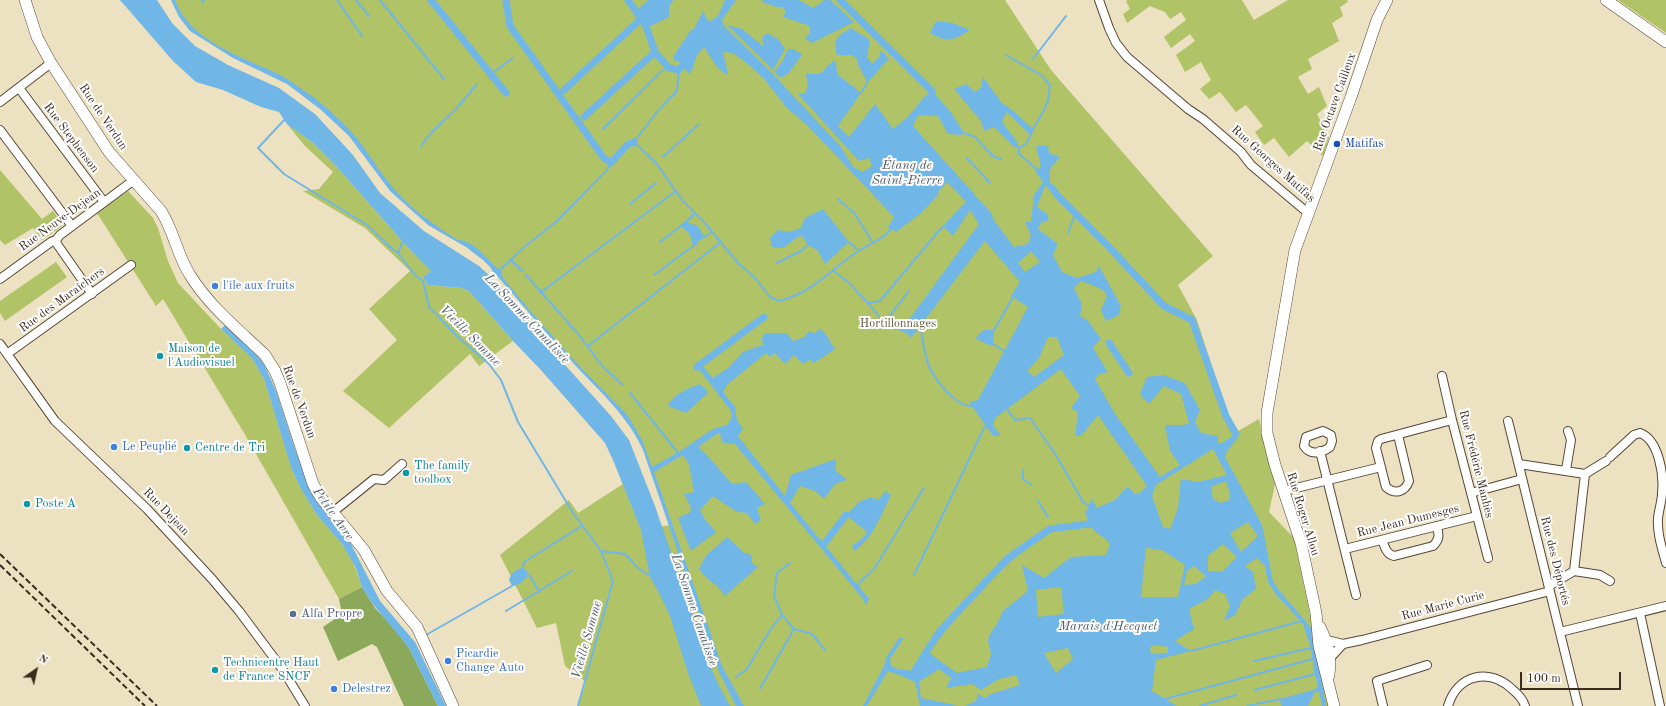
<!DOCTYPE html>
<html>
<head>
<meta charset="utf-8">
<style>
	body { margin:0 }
	#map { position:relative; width:1666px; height:706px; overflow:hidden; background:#ece2c1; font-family:"Old Standard TT",serif }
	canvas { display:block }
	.north { position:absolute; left:16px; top:650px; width:40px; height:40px; -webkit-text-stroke:3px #fff; paint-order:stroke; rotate:34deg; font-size:11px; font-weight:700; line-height:16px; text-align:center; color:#3b2a1e }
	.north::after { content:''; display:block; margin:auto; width:14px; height:18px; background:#3b2a1e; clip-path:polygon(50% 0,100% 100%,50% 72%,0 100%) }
	.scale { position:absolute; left:1520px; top:672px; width:101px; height:18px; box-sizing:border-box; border:2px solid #3b2a1e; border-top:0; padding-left:5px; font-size:12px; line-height:14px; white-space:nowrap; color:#3b2a1e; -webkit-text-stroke:3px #fff; paint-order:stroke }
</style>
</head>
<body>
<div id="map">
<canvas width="1666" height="706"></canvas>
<div class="north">N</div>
<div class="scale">100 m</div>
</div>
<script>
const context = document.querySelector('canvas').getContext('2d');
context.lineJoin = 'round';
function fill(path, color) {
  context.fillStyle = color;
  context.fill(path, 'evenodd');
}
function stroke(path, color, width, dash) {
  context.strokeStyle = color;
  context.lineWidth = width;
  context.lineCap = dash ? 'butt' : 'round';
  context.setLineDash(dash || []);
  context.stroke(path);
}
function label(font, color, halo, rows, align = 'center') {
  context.font = font + ' "Old Standard TT",serif';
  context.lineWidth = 4;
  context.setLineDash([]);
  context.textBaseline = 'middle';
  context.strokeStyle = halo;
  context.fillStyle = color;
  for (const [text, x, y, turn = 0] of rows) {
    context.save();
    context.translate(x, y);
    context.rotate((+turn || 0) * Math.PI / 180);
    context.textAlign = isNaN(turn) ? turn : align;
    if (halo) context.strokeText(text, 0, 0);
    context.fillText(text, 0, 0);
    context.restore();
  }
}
fill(new Path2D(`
	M172,0H1005L1051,70L1213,256L1178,285L1197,320L1227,413L1238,431L1259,419L1275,484L1269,512L1294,538L1329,706H578L586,682L565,666L556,623L537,628L500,555L569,500L578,513L623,484L641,529L671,525L640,439L628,418L569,356L481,255L438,231L390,189L358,145L335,120L314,101L279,78L230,55L188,28Z
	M1128,0H1242L1254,20L1288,0H1347L1348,2L1340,7L1343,16L1332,23L1339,41L1308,59L1312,69L1298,77L1308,94L1319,87L1327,106L1317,114L1329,138L1323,156L1307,141L1289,157L1274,138L1264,145L1255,132L1263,126L1246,105L1236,112L1220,92L1209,99L1200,89L1211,80L1201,62L1185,72L1176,55L1195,41L1190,34L1171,48L1164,37L1186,20L1181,12L1170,19L1165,12L1150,6L1127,23L1123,14L1130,9L1126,1Z
	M1618,0H1666V33Z
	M287,124L313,143L335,165L410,250L432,271L423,277L428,285L461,288L469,291L513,341L479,366L470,354L389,428L343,391L397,340L369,309L410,271L365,228L303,191L319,189L333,172L305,146Z
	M0,170L42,219L53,211L62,223L61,227L42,240L33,228L5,245L0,240Z
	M128,191L153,218L158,228L168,261L178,283L221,329L251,356L264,379L294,475L317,515L342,544L353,562L362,587L339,599L244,433L163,299L156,306L97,213Z
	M56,262L67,277L5,321L0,313V301Z`), '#b0c366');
fill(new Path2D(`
	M362,587L375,608L395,629L409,648L438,706H404L377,647L372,644L338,661L323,627L342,614L339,599Z`), '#8ca95b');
fill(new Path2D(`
	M120,0H157L172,23L195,46L228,65L279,88L315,114L353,155L380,193L424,231L479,266L490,276L493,281L547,345L611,416L629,440L655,506L708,660L718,684L730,706H701L688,673L670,616L659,593L650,577L641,530L613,460L605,443L540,369L513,341L469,291L461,288L428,285L423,277L431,271L410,250L335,165L313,143L287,124L279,112L261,107L223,90L196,82L173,61Z
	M171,0H175C190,41 240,56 276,73C287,78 298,87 309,94C326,106 350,128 362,145C373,160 383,177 396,191C413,211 436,226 458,240C476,240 488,263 501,271L503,278L527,307L568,354L628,416L642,440L652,467L679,452L713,429L727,425L732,418L731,411L695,364L700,360L701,364L713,378L728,368L743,352L763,345L762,338L765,333H787L793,341L805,337L806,334L811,331L814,334L819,329L825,333L835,349C828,353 820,361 812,363L811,359L803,364L794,355L785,364L775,353L770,357L766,353L727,385L723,392L735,407L737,420L743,429L738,436L785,496L791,475L836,459V471L847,480L835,484L824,499L815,491L800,486L790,503L869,599L866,605L863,599L735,444L724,443L721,439L720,432L698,447L706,454L732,484L746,482L765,504L757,508L761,520L755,524L747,513L737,512L713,496L700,510L706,521L716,532L691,551L678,518L691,512L690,505L684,494L694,492L689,464L683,455L654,472L722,666L744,706H736L719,672L643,450C628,416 599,391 574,364C548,335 524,307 498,277L494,275L491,268L483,260L466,247L428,225L390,191L349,136L320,109L287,84L233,58L190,31L179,17Z
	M648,0H674L669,6V17L653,25L646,26L638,14L637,10Z
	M725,0H736L722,20L724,26L771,72L841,147L853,167L863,172L872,166L869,158L859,161L798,94L805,93L808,87L806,74H820L833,61H836L837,74L861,93L838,126L849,137L875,104L893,129L908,117L925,96L932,91L950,111L964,133L960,135L948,134L938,116L918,115L913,126L992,214L993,219L1014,247L1028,244L1031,235L1025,222H1031L1034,195L1043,182L1035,171L1041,167L1036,146L1048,145L1049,153L1060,157C1049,169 1047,171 1052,188L1045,186L1037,207L1047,214L1049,220L1041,223L1038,229L1058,244L1053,255L1062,272L1077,278L1096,272L1099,266L1121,306L1119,315L1106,321L1101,310L1107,296L1105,292L1097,287L1081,281L1074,288L1082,304L1080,316L1088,321L1101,339L1093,348L1108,372L1099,374L1095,379L1115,414L1160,477L1180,465L1170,451L1165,425H1184L1189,423L1181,394L1164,386L1149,404L1140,394L1147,377L1163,375L1185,383L1200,410L1195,422L1201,433L1218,436V442L1220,444L1236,434L1237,439L1227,451L1225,457L1262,525L1273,581L1278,589L1313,630L1326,706H1322L1319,691L1315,692L1308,706H1281L1280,699L1313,690L1318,687L1314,671L1311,648L1303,624L1275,593L1269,583L1268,575L1265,566L1257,558L1245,566L1253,572L1256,589L1243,599L1235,615L1224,621L1230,606L1225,594L1215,590L1208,599L1189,609L1194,629L1175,641L1191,651L1156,660L1152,691L1177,706H965L976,701L978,694L985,698L991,694L1020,685L1016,675L999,679L981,690L972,684L946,688L951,678L939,669L919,682L921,698L960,706H920L915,682L902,676L888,671L867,706H863L885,664L886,658L899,638H904L890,659L891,666L914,676L927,652L941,633L987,579L1021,549L1055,527L1091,524L1085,514L1092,499L1097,508L1115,500L1128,486L1135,494H1139L1147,486L1098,415L1081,436H1075L1078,412L1071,408L1080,396L1061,369L995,418L993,425L1001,436H993L969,402L978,400L1028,307L1011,296L1020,282L985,241L911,338L903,328L979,224L970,210L953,236L943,226L966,202L947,182L938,192L939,194L920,214L896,232L888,227L894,217L807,125L787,108L765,80L749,65L733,53L723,52L728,73L726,75L717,67L704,47L697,55L692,70L689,74L679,61H675L673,57L691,30L694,29L703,11L709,22L718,16ZM1031,251L1040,262L1025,272L1018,263ZM1048,337H1057L1064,355L1034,377L1027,371L1039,358ZM1213,449L1227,475L1198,482L1181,479L1178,508L1170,529L1163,527L1152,496L1156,485ZM1226,481L1230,494L1229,500L1221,503L1213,499L1211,487ZM1248,522L1258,536L1241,552L1230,533ZM1085,528H1092C1098,535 1105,537 1110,544L1106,555L1071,557L1044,578L1022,565L1028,591L1003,611L997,624L990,634L988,641L991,654L987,667L957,673L929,653L947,629L984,586L1026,548L1055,530ZM1223,544L1237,557L1222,572L1208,571V556ZM1146,548L1162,550L1185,565L1178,597H1141ZM1194,566L1206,576L1196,584L1184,585L1187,571ZM1061,587L1064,614L1038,617L1036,590ZM1156,645L1168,647V653L1151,654L1150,647ZM1068,648L1073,659L1056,673L1044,653Z
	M763,0H799L813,8L825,0H830L854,22L812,43L805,38L810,33V26L783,17L786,12L783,7H777L762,2Z
	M936,21L953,23L970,30C954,41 947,43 930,33Z
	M727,25L742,29L764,47L762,37L767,33L778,39L785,49L773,70Z
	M851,28L870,40L867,57L872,64L879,57L881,50L889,59L867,83C865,74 858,69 857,59L852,55H837C833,37 837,37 851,28Z
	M788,49H794L802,55L789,73L781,78L774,72L782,62Z
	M983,77L1002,103L1012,110L1033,129L1031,136L1007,112L1002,121C1006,130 1017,138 1019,148H1015L994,127L984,131L981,121L954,89L966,84L975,92L981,88Z
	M823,209L849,242L825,264L818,251L808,245L801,235L783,248L772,247L770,238L778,230L789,232L801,228L805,218Z
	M686,222L698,226L704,237L693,246L690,234L681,226Z
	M226,324L257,355L265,366L276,391L296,452L315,496L329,517L349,540L380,601L415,642L446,706H438L409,648L372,603L362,587L355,566L342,544L317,515L301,489L292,470L264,379L252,358L221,329Z
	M984,330H994L993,343L991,346L975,338Z
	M699,384L706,389L708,393L686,413L668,406C672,395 688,389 699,384Z
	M886,491L891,495C881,515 873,539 854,551L852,545L861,540L867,532L846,515L859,502L871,497L878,500Z
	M727,537L744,553H748L752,557V563L758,567L725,596C718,584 706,580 699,569L706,556Z
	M523,568L527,571L528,575C525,580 518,586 512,586L509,580C511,573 516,569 523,568Z`), '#70b6e7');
stroke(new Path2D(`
	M337,0L362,36
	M356,0L369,16
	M380,0L444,79
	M202,2L204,0
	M1006,55L1041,75L1050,85L1048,101L1043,112L1033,129L1027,143L1019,148V154L1038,170
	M1033,59L1066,16
	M679,70L677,91L657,112L634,142L656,163L683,201L704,222L738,263L755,278L770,297L779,301C812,294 833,267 860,250C870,244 886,238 892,227
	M490,75L513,58
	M861,93L867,83
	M286,118L258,148L284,174L367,225L392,249L398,253L416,276L423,281L429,307L458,337L489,364L501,380L518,422L573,513L601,551L613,581L578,706
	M603,129L667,66
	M964,133L975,137L994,157L1001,159
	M421,146L431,133L457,108L477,84
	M663,157L699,124
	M967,158L990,183
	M838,199L855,214L873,243
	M630,204L656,183
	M1068,233L1075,214
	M703,238L712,232
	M660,242L686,222L695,213
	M849,242L859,251
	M398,253L404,239
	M511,260L522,271
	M777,263L801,251L808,245
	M499,271L523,248L556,222L607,170L611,163
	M834,271L849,283L868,303L880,301L943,226
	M526,275L579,335L603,367L623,385
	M654,275L696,244
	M540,293L676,191
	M868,303L884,323L906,332
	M884,323L909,291
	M920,326C923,339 924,354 929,366C935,380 956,407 972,406
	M993,332L1013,297
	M990,342L1004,351
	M588,346L721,242
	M630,393L679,454
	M1007,409L1015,420L1030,418L1056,455L1083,502L1089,506
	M1023,470V479L1031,485
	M1038,501L1048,517
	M601,551L625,554L639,569L652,577
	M790,563L777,573L774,596L782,615L794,629L812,634L825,650
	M523,568L524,562L582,526
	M1266,569L1270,584
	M528,575L531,577L539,592
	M914,575L985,426
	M858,588L860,582L874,569L924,488
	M506,611L572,571
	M426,635L512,586
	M1191,651L1302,621
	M1254,661L1311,648
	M736,677L747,669L770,630L782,615
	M760,689L794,629
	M1255,690L1315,674
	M1165,699L1313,659
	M1200,706L1236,695
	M1247,706L1280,699`), '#70b6e7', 2);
stroke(new Path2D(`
	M431,0L506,93
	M506,0L510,26L603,157L611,163L627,145L634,142
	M628,0L646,26L655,52L669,68L679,70L688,58
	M840,0L932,91V98L930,100
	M564,90L641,19
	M584,117L655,52
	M1052,188L1058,196L1109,247L1164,306L1192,320L1226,416L1236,434
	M1109,343L1129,373
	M697,367L764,317
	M824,544L846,515
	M904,673L912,675L939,632L1008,558L1050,529L1088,524L1098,519`), '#70b6e7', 7);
const street = new Path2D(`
	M1099,0L1109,28L1116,43L1127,57L1188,109L1203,119L1241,152L1251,165L1308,213
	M19,88L104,202
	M0,102L51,63
	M0,130L72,226
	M56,240L57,244L92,294
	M0,279L51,242L56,240L60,235L134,180
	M0,344L55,421L147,509L212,579L239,611L283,670L305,706
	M7,354L131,265
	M1442,376L1452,420L1488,558
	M1508,421L1578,706
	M1323,431L1331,435L1332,441L1330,447C1322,453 1310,456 1304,446L1306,437Z
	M1398,435L1409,481C1405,492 1395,495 1386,487L1376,448L1378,441L1381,439L1452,420
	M1320,451L1356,595
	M1610,457L1634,435L1640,433C1659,440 1664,475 1662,493C1662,501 1659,509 1658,518C1657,534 1662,548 1666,563
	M1519,464L1585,474
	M1566,470L1571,440L1568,431
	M1585,474L1606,461
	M1284,491L1381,467
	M1471,493L1522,479
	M333,512L374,479L384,480L402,464
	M1382,540C1385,547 1386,554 1394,556L1433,546C1440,539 1439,535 1437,526
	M1345,549L1477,516
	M1574,571L1600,575L1610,581
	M1549,586L1574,571L1585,474
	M1640,613L1660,706
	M1560,632L1666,606
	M1323,643L1327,640L1343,644L1362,640L1550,591
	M1326,656L1331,657L1343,644
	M1383,706L1377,681L1427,665
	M1448,706C1457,675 1489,667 1512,689C1518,694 1523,699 1525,706`);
const secondary = new Path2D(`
	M25,0L37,37L51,63L109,152L161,211C174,231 177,255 190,275C209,306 239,330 265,355L275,371L280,383L313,484L321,498L364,550L387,591L417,627L453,706
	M1606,0L1666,42
	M1320,627C1329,646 1331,653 1329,675
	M1334,706L1319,646L1316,613L1301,543L1275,465L1267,433V413L1295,250L1351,97L1377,20L1387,0`);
stroke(street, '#564636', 10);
stroke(secondary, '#564636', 12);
stroke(street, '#fff', 8);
stroke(secondary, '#fff', 11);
stroke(new Path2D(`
	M0,554L157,706
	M0,565L145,706`), '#3b2a1e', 2, [6, 3]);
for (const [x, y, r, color] of [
	[1337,144,4,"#1a4fb4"],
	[215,286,4,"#3f7fe0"],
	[160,356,4,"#0f9aa8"],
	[114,447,4,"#3f7fe0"],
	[187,448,4,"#0f9aa8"],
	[406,473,4,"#0f9aa8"],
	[27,504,4,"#0f9aa8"],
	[293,614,4,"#5c6f8a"],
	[448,661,4,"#3f7fe0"],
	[215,670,4,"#0f9aa8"],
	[334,689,4,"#3f7fe0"]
]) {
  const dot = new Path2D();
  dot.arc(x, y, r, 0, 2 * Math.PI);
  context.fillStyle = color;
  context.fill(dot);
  stroke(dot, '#fff', 1.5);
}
label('12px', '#3b2a1e', '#fff', [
	["Rue Octave Cailleux",1335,102,-70],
	["Rue de Verdun",103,117,56],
	["Rue Stephenson",71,138,53],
	["Rue Georges Matifas",1273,164,42],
	["Rue Neuve-Dejean",60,220,-36],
	["Rue des Maraîchers",62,300,-36],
	["Rue de Verdun",299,402,70],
	["Rue Frédéric Manhès",1476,464,76],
	["Rue Dejean",166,512,46],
	["Rue Roger Allou",1303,514,73],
	["Rue Jean Dumesges",1408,521,-14],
	["Rue des Déportés",1555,561,76],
	["Rue Marie Curie",1443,606,-15]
]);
label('12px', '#164399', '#fff', [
	["Matifas",1345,144]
], 'left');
label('12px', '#366cbe', '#fff', [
	["l'île aux fruits",223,286],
	["Le Peuplié",122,447],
	["Picardie",456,654],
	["Change Auto",456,668],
	["Delestrez",342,689]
], 'left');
label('12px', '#5e5834', '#fff', [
	["Hortillonnages",898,324]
]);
label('12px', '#0d838f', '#fff', [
	["Maison de",168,349],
	["l'Audiovisuel",168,363],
	["Centre de Tri",195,448],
	["The family",414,466],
	["toolbox",414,480],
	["Poste A",35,504],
	["Technicentre Haut",223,663],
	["de France SNCF",223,677]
], 'left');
label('12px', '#4e5e75', '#fff', [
	["Alfa Propre",301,614]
], 'left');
label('italic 13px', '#4e5b64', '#fff', [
	["Étang de",907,166],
	["Saint-Pierre",907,181],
	["La Somme Canalisée",527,319,47],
	["Vieille Somme",470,336,45],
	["Petite Avre",333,514,55],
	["La Somme Canalisée",694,610,71],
	["Marais d'Hecquet",1108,627],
	["Vieille Somme",587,640,-74]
]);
</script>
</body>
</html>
